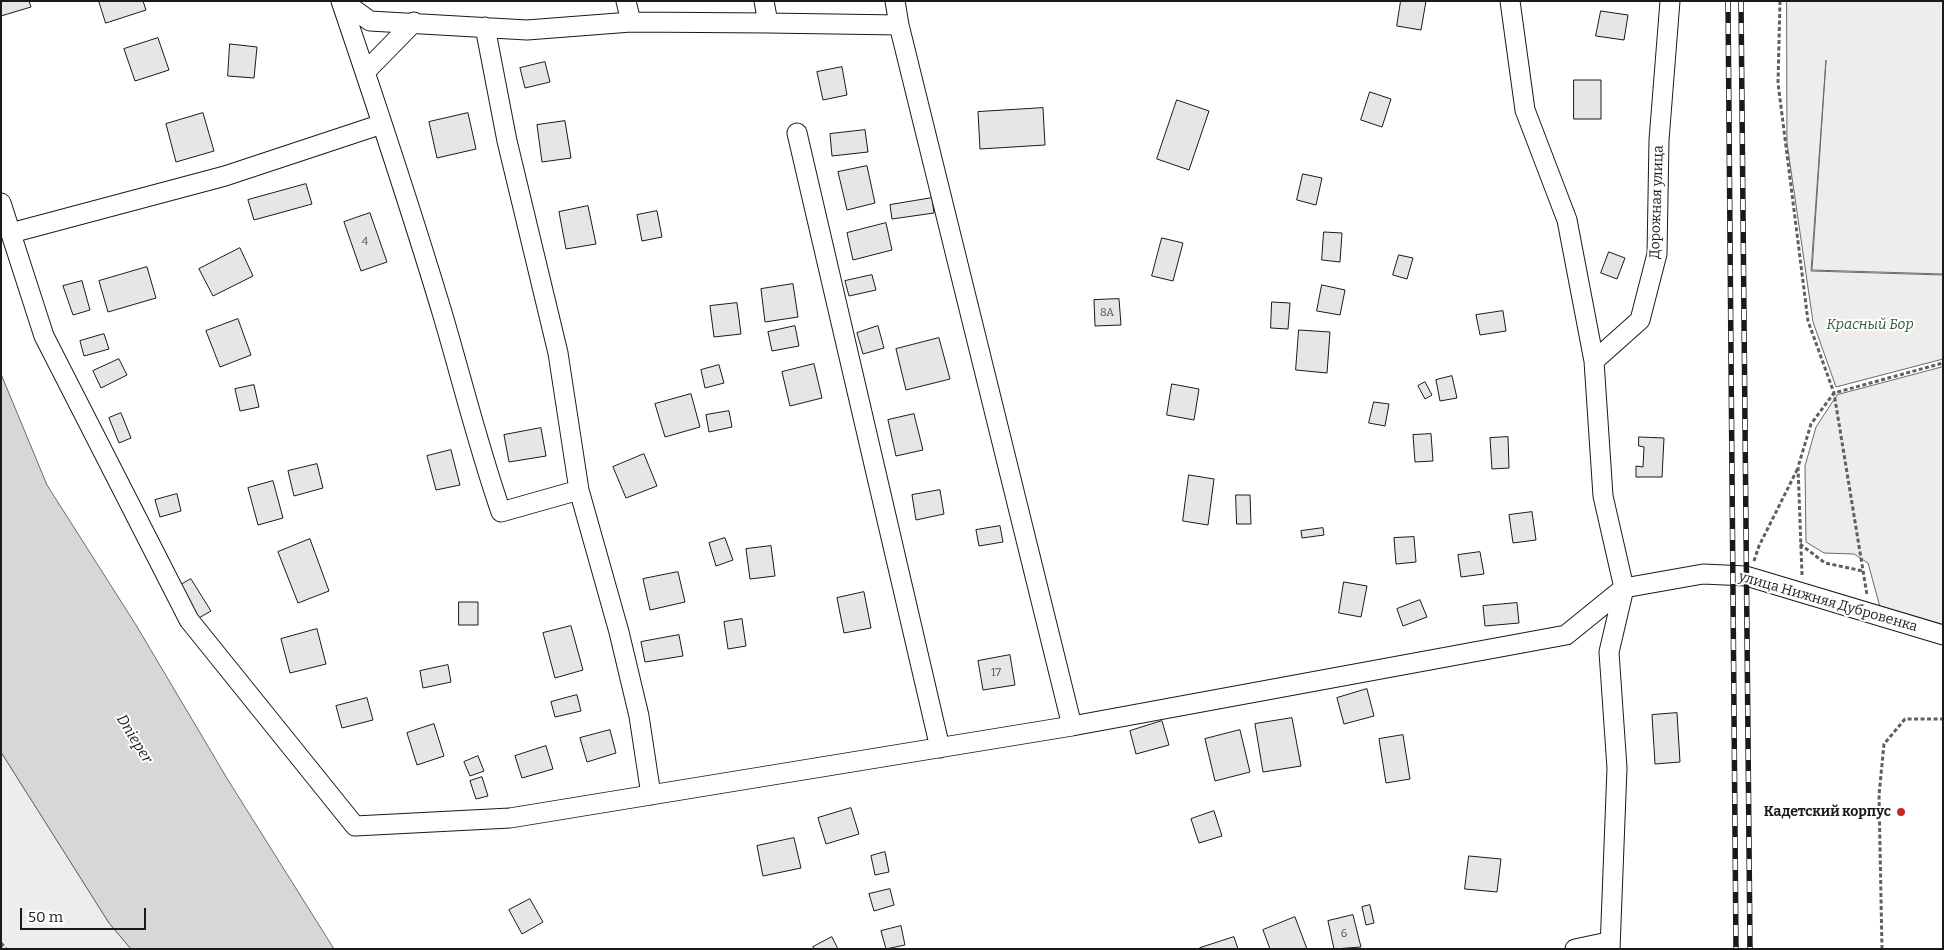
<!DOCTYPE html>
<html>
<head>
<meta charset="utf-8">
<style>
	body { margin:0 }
	#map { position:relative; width:1944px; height:950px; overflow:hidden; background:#fff; font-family:Bitter,serif }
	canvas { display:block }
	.frame { position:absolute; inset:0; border:2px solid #1a1a1a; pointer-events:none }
	.scale { position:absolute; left:20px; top:908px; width:126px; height:22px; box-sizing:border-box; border:2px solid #1a1a1a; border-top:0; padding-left:6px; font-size:15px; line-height:18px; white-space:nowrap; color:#1a1a1a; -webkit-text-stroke:4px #fff; paint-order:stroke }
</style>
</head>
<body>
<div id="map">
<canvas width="1944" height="950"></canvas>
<div class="frame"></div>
<div class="scale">50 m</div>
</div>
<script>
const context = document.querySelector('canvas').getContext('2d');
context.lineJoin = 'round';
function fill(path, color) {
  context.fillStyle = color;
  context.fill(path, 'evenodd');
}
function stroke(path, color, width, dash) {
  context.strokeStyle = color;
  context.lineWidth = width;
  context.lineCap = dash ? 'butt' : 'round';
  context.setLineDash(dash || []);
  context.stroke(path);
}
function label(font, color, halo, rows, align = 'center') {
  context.font = font + ' Bitter,serif';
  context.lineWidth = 4;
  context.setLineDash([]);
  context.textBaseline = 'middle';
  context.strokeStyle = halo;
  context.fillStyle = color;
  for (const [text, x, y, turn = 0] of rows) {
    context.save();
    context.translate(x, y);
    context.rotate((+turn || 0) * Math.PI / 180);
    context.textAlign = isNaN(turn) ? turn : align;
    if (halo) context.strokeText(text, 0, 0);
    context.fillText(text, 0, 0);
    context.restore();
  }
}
const built = new Path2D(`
	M1787,1H1943V274L1812,270L1826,60L1811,271L1943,275V359L1836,387L1813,322L1787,143Z
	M1943,367V626L1880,607L1868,563L1854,554L1824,553L1806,542L1805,466L1816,427L1837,395Z
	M1,752L109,923L131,949H1Z`);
fill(built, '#ededed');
stroke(built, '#6a6a6a', 1);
const water = new Path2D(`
	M1,374L47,485L136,625L228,780L334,949H131L109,923L1,752Z`);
fill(water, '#d7d7d7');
stroke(water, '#6a6a6a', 1);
const building = new Path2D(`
	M1,1H29L31,7L1,16Z
	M99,1H143L146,10L106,23Z
	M1401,1H1426L1421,30L1397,26Z
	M1601,11L1628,15L1624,40L1596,36Z
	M158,38L169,70L135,81L124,49Z
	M230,44L257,47L254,78L228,76Z
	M545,62L550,82L525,88L520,68Z
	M842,67L847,95L823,100L817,72Z
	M1574,80H1601V119H1574Z
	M1370,92L1391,99L1382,127L1361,120Z
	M1177,100L1209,111L1189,170L1157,159Z
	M1043,108L1045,145L980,149L978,112Z
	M203,113L214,151L176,162L166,124Z
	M468,113L476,149L437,158L429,122Z
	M565,121L571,158L542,162L537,125Z
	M865,130L868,152L832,156L830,134Z
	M867,166L875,203L847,210L838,172Z
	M1303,174L1322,178L1316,205L1297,200Z
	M306,184L312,204L254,220L248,200Z
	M932,198L934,213L892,219L890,205Z
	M588,206L596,244L566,249L559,212Z
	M657,211L662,237L642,241L637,215Z
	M370,213L387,262L361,271L344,222Z
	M886,223L892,250L853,260L847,233Z
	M1324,232L1342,233L1340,262L1322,260Z
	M1162,238L1183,243L1173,281L1152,276Z
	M240,248L253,276L213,296L199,269Z
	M1609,252L1625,258L1617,279L1601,273Z
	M1399,255L1413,258L1407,279L1393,275Z
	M147,267L156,298L108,312L99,281Z
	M872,275L876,290L849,296L845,281Z
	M82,281L90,310L73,315L63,286Z
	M793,284L798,317L765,322L761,289Z
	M1322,285L1345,290L1340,315L1317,311Z
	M1119,299L1121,325L1095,326L1094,300Z
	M1272,302L1290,303L1288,329L1271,328Z
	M737,303L741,334L714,337L710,306Z
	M1503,311L1506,331L1480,335L1476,315Z
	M238,319L251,355L220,367L206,331Z
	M795,326L799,346L772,351L768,332Z
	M878,326L884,348L863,354L857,333Z
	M1299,330L1330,332L1327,373L1296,370Z
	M104,334L109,349L84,356L80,341Z
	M939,338L950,379L906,390L896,349Z
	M119,359L127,375L101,388L93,371Z
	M814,364L822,398L790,406L782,372Z
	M719,365L724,383L705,388L701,370Z
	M1452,376L1457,398L1440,401L1436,380Z
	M1425,382L1432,395L1425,399L1418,386Z
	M1172,384L1199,389L1194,420L1167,415Z
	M254,385L259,407L240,411L235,389Z
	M691,394L700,427L665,437L655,404Z
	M1374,402L1389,404L1385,426L1369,423Z
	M729,411L732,427L709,432L706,415Z
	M121,413L131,438L119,443L109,418Z
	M914,414L923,450L896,456L888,420Z
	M541,428L546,456L509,462L504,435Z
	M1431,434L1433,461L1415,462L1413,435Z
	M1508,437L1509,468L1492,469L1490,438Z
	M1639,437L1664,438L1662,477H1636V466L1643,467L1644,447L1639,446Z
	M451,450L460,485L436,490L427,456Z
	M644,454L657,486L626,498L613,467Z
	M317,464L323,488L294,496L288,471Z
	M1189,475L1214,479L1208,525L1183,521Z
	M273,481L283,518L258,525L248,488Z
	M940,490L944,514L916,520L912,495Z
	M177,494L181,511L160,517L155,500Z
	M1236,495H1250L1251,524H1237Z
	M1532,512L1536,540L1513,543L1509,515Z
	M1000,526L1003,542L979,546L976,530Z
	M1323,528L1324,535L1302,538L1301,531Z
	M1414,537L1416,562L1396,564L1394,538Z
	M725,538L733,560L716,566L709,543Z
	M310,539L329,591L298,603L278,552Z
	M771,546L775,576L750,579L746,549Z
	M1480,552L1484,574L1461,577L1458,555Z
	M678,572L685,602L650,610L643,579Z
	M191,579L211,611L197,619L177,587Z
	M1344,582L1367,586L1361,617L1339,613Z
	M864,592L871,628L844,633L837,598Z
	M1420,600L1427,617L1403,626L1397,609Z
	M459,602H478V625H459Z
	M1517,603L1519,623L1485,626L1483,606Z
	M742,619L746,646L728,649L724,622Z
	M571,626L583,670L555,678L543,633Z
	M317,629L326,664L290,673L281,639Z
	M679,635L683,656L645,662L641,642Z
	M1010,655L1015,685L983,690L978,661Z
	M448,665L451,682L423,688L420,671Z
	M1367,689L1374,716L1344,724L1337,698Z
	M577,695L581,711L555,717L551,702Z
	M367,698L373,720L342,728L336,706Z
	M1677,713L1680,762L1655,764L1652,715Z
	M1292,718L1301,766L1263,772L1255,724Z
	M1162,721L1169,745L1136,754L1130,731Z
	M434,724L444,756L417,765L407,733Z
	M610,730L616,753L587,762L580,738Z
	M1240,730L1250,772L1215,781L1205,739Z
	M1403,735L1410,779L1386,783L1379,739Z
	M546,746L553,769L522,778L515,756Z
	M478,756L484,771L470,776L464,762Z
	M482,777L488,796L476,799L470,781Z
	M851,808L859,834L826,844L818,818Z
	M1214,811L1222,836L1199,843L1191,819Z
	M794,838L801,868L763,876L757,846Z
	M885,852L889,872L875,875L871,856Z
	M1469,856L1501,859L1497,892L1465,889Z
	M890,889L894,905L874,911L869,894Z
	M530,899L543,922L522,934L509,910Z
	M1370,905L1374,923L1366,925L1362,907Z
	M1353,915L1361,947L1334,949L1328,921Z
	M1295,917L1307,949H1270L1263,930Z
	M901,926L905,945L886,949L881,931Z
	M832,937L838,949H814L813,947Z
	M1234,937L1238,949H1201L1200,948Z`);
fill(building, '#e6e6e6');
stroke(building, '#1a1a1a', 1);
const minor = new Path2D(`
	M341,1C377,107 412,212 444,319C463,384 479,449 501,512L579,490L619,632L639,716L651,795
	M342,1L370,21L527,30L631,22L768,23
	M626,1L631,22
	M764,1L768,23L899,25L1072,726L1566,635L1624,588
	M895,1L899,25
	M1510,1L1525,110L1567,220L1594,361
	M485,27L507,141L558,353L579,490
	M365,72L414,22
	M797,133L940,748
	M1,203L44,336L189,620L355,826L510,818L1072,726
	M11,233L225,176L382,124
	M1624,588L1703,574L1746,576L1943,635
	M1575,949L1608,942
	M1610,949L1617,768L1609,652L1624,588L1603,496L1594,361L1640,320L1657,254L1659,140L1670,1`);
stroke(minor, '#1a1a1a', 21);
stroke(new Path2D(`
	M1780,1L1778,83L1808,321L1834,393L1867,595
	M1800,544L1825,563L1863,571
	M1754,561L1759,546L1798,468
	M1802,575L1798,467L1811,424L1834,393L1943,363
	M1,943L6,949
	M1882,949L1879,795L1884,744L1905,719H1943`), '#5f5f5f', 3, [4, 2.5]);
stroke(minor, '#fff', 19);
const rail = new Path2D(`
	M1728,1L1736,949
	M1741,1L1750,949`);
stroke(rail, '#1a1a1a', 5.5);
stroke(rail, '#fff', 4, [11]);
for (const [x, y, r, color] of [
	[1901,812,5,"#c62828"]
]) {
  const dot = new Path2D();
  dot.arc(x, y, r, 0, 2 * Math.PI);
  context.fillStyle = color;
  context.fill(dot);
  stroke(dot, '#fff', 2);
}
label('11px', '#4d4d4d', null, [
	["4",365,242],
	["8А",1107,313],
	["17",996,673],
	["6",1344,934]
]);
label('14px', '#1a1a1a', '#fff', [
	["Дорожная улица",1657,202,-88],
	["улица Нижняя Дубровенка",1828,602,16]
]);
label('italic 14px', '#2b5a34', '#fff', [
	["Красный Бор",1870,325]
]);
label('bold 14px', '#1a1a1a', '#fff', [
	["Кадетский корпус",1891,812]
], 'right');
label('italic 15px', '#1a1a1a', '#fff', [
	["Dnieper",134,739,58]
]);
</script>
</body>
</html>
